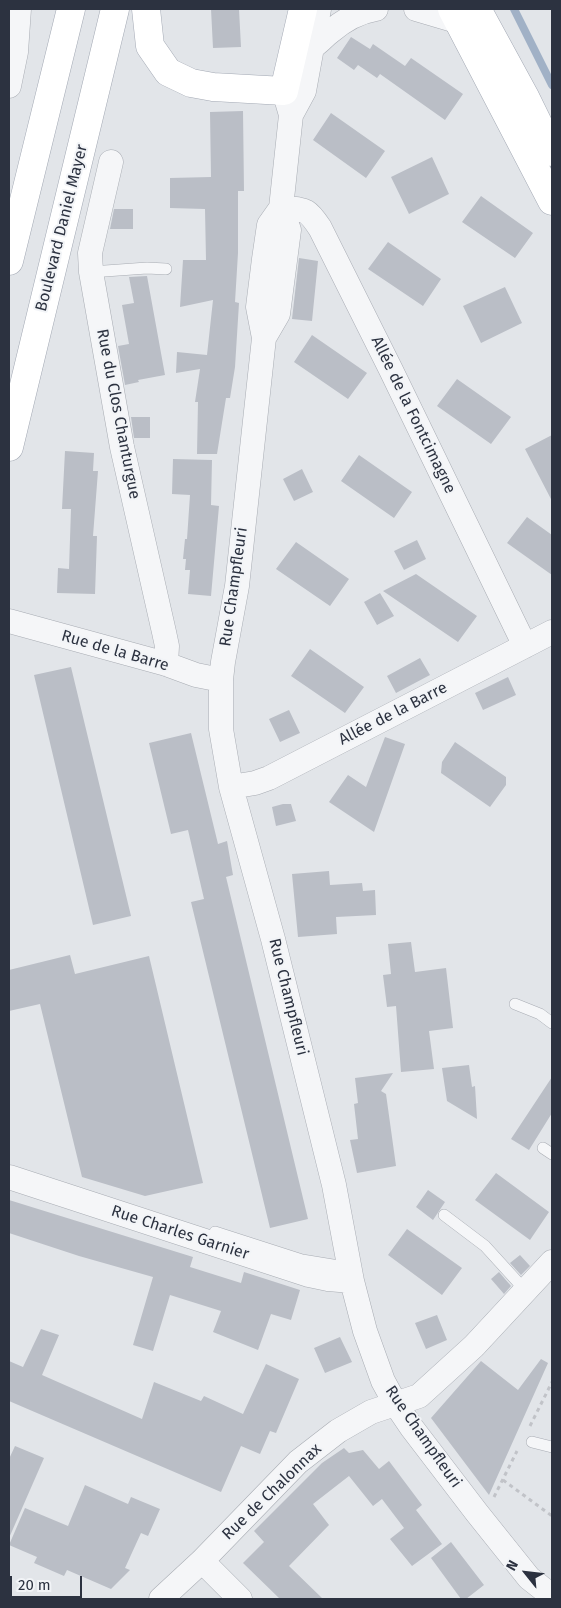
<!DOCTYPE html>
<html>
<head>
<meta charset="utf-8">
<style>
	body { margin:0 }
	#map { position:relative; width:561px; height:1608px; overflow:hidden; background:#e2e5e9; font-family:"Fira Sans",sans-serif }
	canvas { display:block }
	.frame { position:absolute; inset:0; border:10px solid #2c3240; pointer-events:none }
	.north { position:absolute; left:501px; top:1548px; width:50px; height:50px; -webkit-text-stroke:4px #f2f4f7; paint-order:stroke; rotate:299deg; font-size:14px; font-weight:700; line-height:20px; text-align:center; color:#2c3240 }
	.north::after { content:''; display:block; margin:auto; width:18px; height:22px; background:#2c3240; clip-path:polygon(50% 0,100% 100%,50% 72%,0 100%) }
	.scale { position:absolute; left:10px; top:1576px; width:72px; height:22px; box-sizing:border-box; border:2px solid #2c3240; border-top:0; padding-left:6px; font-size:15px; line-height:18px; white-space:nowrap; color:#2c3240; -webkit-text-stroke:4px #f2f4f7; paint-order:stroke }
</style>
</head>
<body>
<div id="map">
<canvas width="561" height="1608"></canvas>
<div class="frame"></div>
<div class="north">N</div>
<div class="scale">20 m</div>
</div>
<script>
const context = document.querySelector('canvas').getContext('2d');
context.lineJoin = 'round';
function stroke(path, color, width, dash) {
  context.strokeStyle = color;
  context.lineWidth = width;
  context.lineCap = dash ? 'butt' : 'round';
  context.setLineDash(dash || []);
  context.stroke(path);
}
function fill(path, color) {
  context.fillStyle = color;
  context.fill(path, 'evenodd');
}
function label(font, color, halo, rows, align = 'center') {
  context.font = font + ' "Fira Sans",sans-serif';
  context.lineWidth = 4;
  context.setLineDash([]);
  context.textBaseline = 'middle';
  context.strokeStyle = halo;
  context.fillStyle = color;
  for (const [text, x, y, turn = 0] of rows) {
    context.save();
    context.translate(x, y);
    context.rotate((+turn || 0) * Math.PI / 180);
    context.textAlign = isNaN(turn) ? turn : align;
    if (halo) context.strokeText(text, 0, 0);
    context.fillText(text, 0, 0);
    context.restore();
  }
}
stroke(new Path2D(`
	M514,9L552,85`), '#a1b1c6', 8);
fill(new Path2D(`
	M211,9H239L241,47L213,48Z
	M351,37L370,49L373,44L405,66L411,58L463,94L445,120L380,74L377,78L358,65L354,70L337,58Z
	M243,111L244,191H238V253L235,302L239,303L235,367L230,398H226L217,454H197L198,402H195L200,369L176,373L177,352L207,355L213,300L180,307L183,260H206L205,209L170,208V178L211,177L210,112Z
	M331,113L385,151L366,178L313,140Z
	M432,157L449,194L409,214L391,177Z
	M481,196L533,233L515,258L462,222Z
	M114,209H133V229H110Z
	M388,242L441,279L423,306L368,269Z
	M299,258L318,261L312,321L292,319Z
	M147,276L165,375L138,380L139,382L125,385L118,346L129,344L122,305L134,303L129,277Z
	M505,287L522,323L481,343L463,306Z
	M312,335L367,373L348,399L294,362Z
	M457,379L511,417L491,444L437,406Z
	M131,417H150V438H134Z
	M552,435V501L525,449Z
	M65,451L94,453L93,471H98L93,536H97L95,594L57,593L58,568L69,569L71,509H62Z
	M359,455L412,492L394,518L341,481Z
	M173,459L212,460L211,505L219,506L211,596L188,594L190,570H185L186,559H183L185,539H187L190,495L172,494Z
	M302,469L313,492L294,501L283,479Z
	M527,517L552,535V575L507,543Z
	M417,540L426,559L404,570L394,551Z
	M296,542L349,579L330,606L276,569Z
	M416,574L477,616L458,642L383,591Z
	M380,593L394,616L377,625L364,602Z
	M310,649L364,687L345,713L291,676Z
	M420,658L430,675L396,693L387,676Z
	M71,667L131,916L93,925L34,675Z
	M508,677L516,695L483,710L475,693Z
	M289,710L300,733L280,742L269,719Z
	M191,733L218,844L227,841L233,875L226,877L308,1219L270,1228L191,902L204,899L188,830L171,834L149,743Z
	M385,737L405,744L374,832L329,802L348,775L366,787Z
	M455,742L506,777V785L490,807L441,773L442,762Z
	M283,804H291L296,821L276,826L272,807Z
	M329,871L330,885L362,883L363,891L375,890L376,915L336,917L337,934L298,937L292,874Z
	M411,942L415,972L446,968L453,1028L429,1031L434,1069L401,1072L396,1006L387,1007L383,975L391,974L388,944Z
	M70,955L75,974L149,956L203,1183L145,1196L82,1177L40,1004L9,1011V970Z
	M469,1065L472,1087L475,1086L477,1119L447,1101L442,1068Z
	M393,1073L381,1091L386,1094L396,1166L357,1173L350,1140L358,1139L354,1104L358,1103L355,1078Z
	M552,1077V1113L529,1150L511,1139Z
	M496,1173L549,1212L530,1240L475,1200Z
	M428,1190L445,1202L433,1220L416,1207Z
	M9,1200L193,1257L190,1267L241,1283L244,1272L300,1290L291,1320L271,1314L258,1350L213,1332L221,1311L170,1295L153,1351L133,1345L153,1277L79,1256L9,1233Z
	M407,1229L462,1268L442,1295L388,1255Z
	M520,1255L530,1266L521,1275L510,1263Z
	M499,1272L511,1286L504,1294L491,1279Z
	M437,1315L447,1340L426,1349L415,1323Z
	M41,1329L59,1335L42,1375L142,1419L154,1382L201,1401L204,1396L243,1414L266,1364L299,1379L276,1433L270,1431L260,1454L241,1446L221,1492L9,1401V1361L23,1367Z
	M340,1337L352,1362L325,1373L314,1348Z
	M541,1359L548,1363L489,1495L431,1418L481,1361L518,1390Z
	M15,1446L44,1458L9,1538V1459Z
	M344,1448L349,1453L363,1450L379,1469L389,1461L422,1505L416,1510L442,1544L412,1566L390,1539L404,1528L382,1499L373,1506L349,1476L313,1504L329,1525L289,1566L323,1599H280L243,1563L264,1542L254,1531L322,1463Z
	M85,1485L128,1504L131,1497L160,1509L148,1536L141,1533L125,1568L130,1570L111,1589L67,1570L64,1576L34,1563L37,1557L9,1545L25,1508L68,1526Z
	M451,1542L484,1585L466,1599H461L431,1558Z`), '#babec6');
const lane = new Path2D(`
	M91,272L147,268L166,269
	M515,1004L540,1014L552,1023
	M543,1148L552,1154
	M444,1215L485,1246L525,1290
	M215,1232L302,1260L351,1268
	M532,1442L552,1447`);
const street = new Path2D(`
	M416,9L460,22
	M308,48C316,47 323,37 330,32C344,20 358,12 376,9
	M9,86L16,52L19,9
	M291,115L304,91L319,9
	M111,162L90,253L91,272L122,447L164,632L167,646L166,664
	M281,208L269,225L264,259L258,307L264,338L237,586L223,662L221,680V729L231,787L273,939L334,1185L352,1281L365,1331L383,1381L395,1403L412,1428L477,1513L529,1578L552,1596
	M281,208C305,210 306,207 320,228L391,370L525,646
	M264,338L278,314L289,230L281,208L291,115L284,91
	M9,621L166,664L196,675L221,680
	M231,787L255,783L269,778L552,632
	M9,1177L309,1275L328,1279L352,1281
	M202,1561L240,1599
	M161,1599L202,1561L298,1462L338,1431L371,1412L419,1396L474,1346L552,1262`);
const primary = new Path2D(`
	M146,9L150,46L168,72L191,83L213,87L284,91L303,9
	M452,9L552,201
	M477,9L525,97L552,152
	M9,261L71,9
	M9,447L115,9`);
stroke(lane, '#a8acb3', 12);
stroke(street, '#a8acb3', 25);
stroke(primary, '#a3a9b4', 29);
stroke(new Path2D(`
	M530,1426L552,1382
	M503,1480L552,1516
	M494,1497L517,1451`), '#c1c3c8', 3, [4, 4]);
stroke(lane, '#f5f6f8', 11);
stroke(street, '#f5f6f8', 24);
stroke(primary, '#fff', 28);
label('16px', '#2c3240', '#f2f4f7', [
	["Boulevard Daniel Mayer",62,228,-76],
	["Rue du Clos Chanturgue",118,414,79],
	["Allée de la Fontcimagne",413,415,64],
	["Rue Champfleuri",234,587,-82],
	["Rue de la Barre",115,651,16],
	["Allée de la Barre",393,714,-27],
	["Rue Champfleuri",288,997,76],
	["Rue Charles Garnier",180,1233,18],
	["Rue Champfleuri",423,1437,55],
	["Rue de Chalonnax",272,1492,-44]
]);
</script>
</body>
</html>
